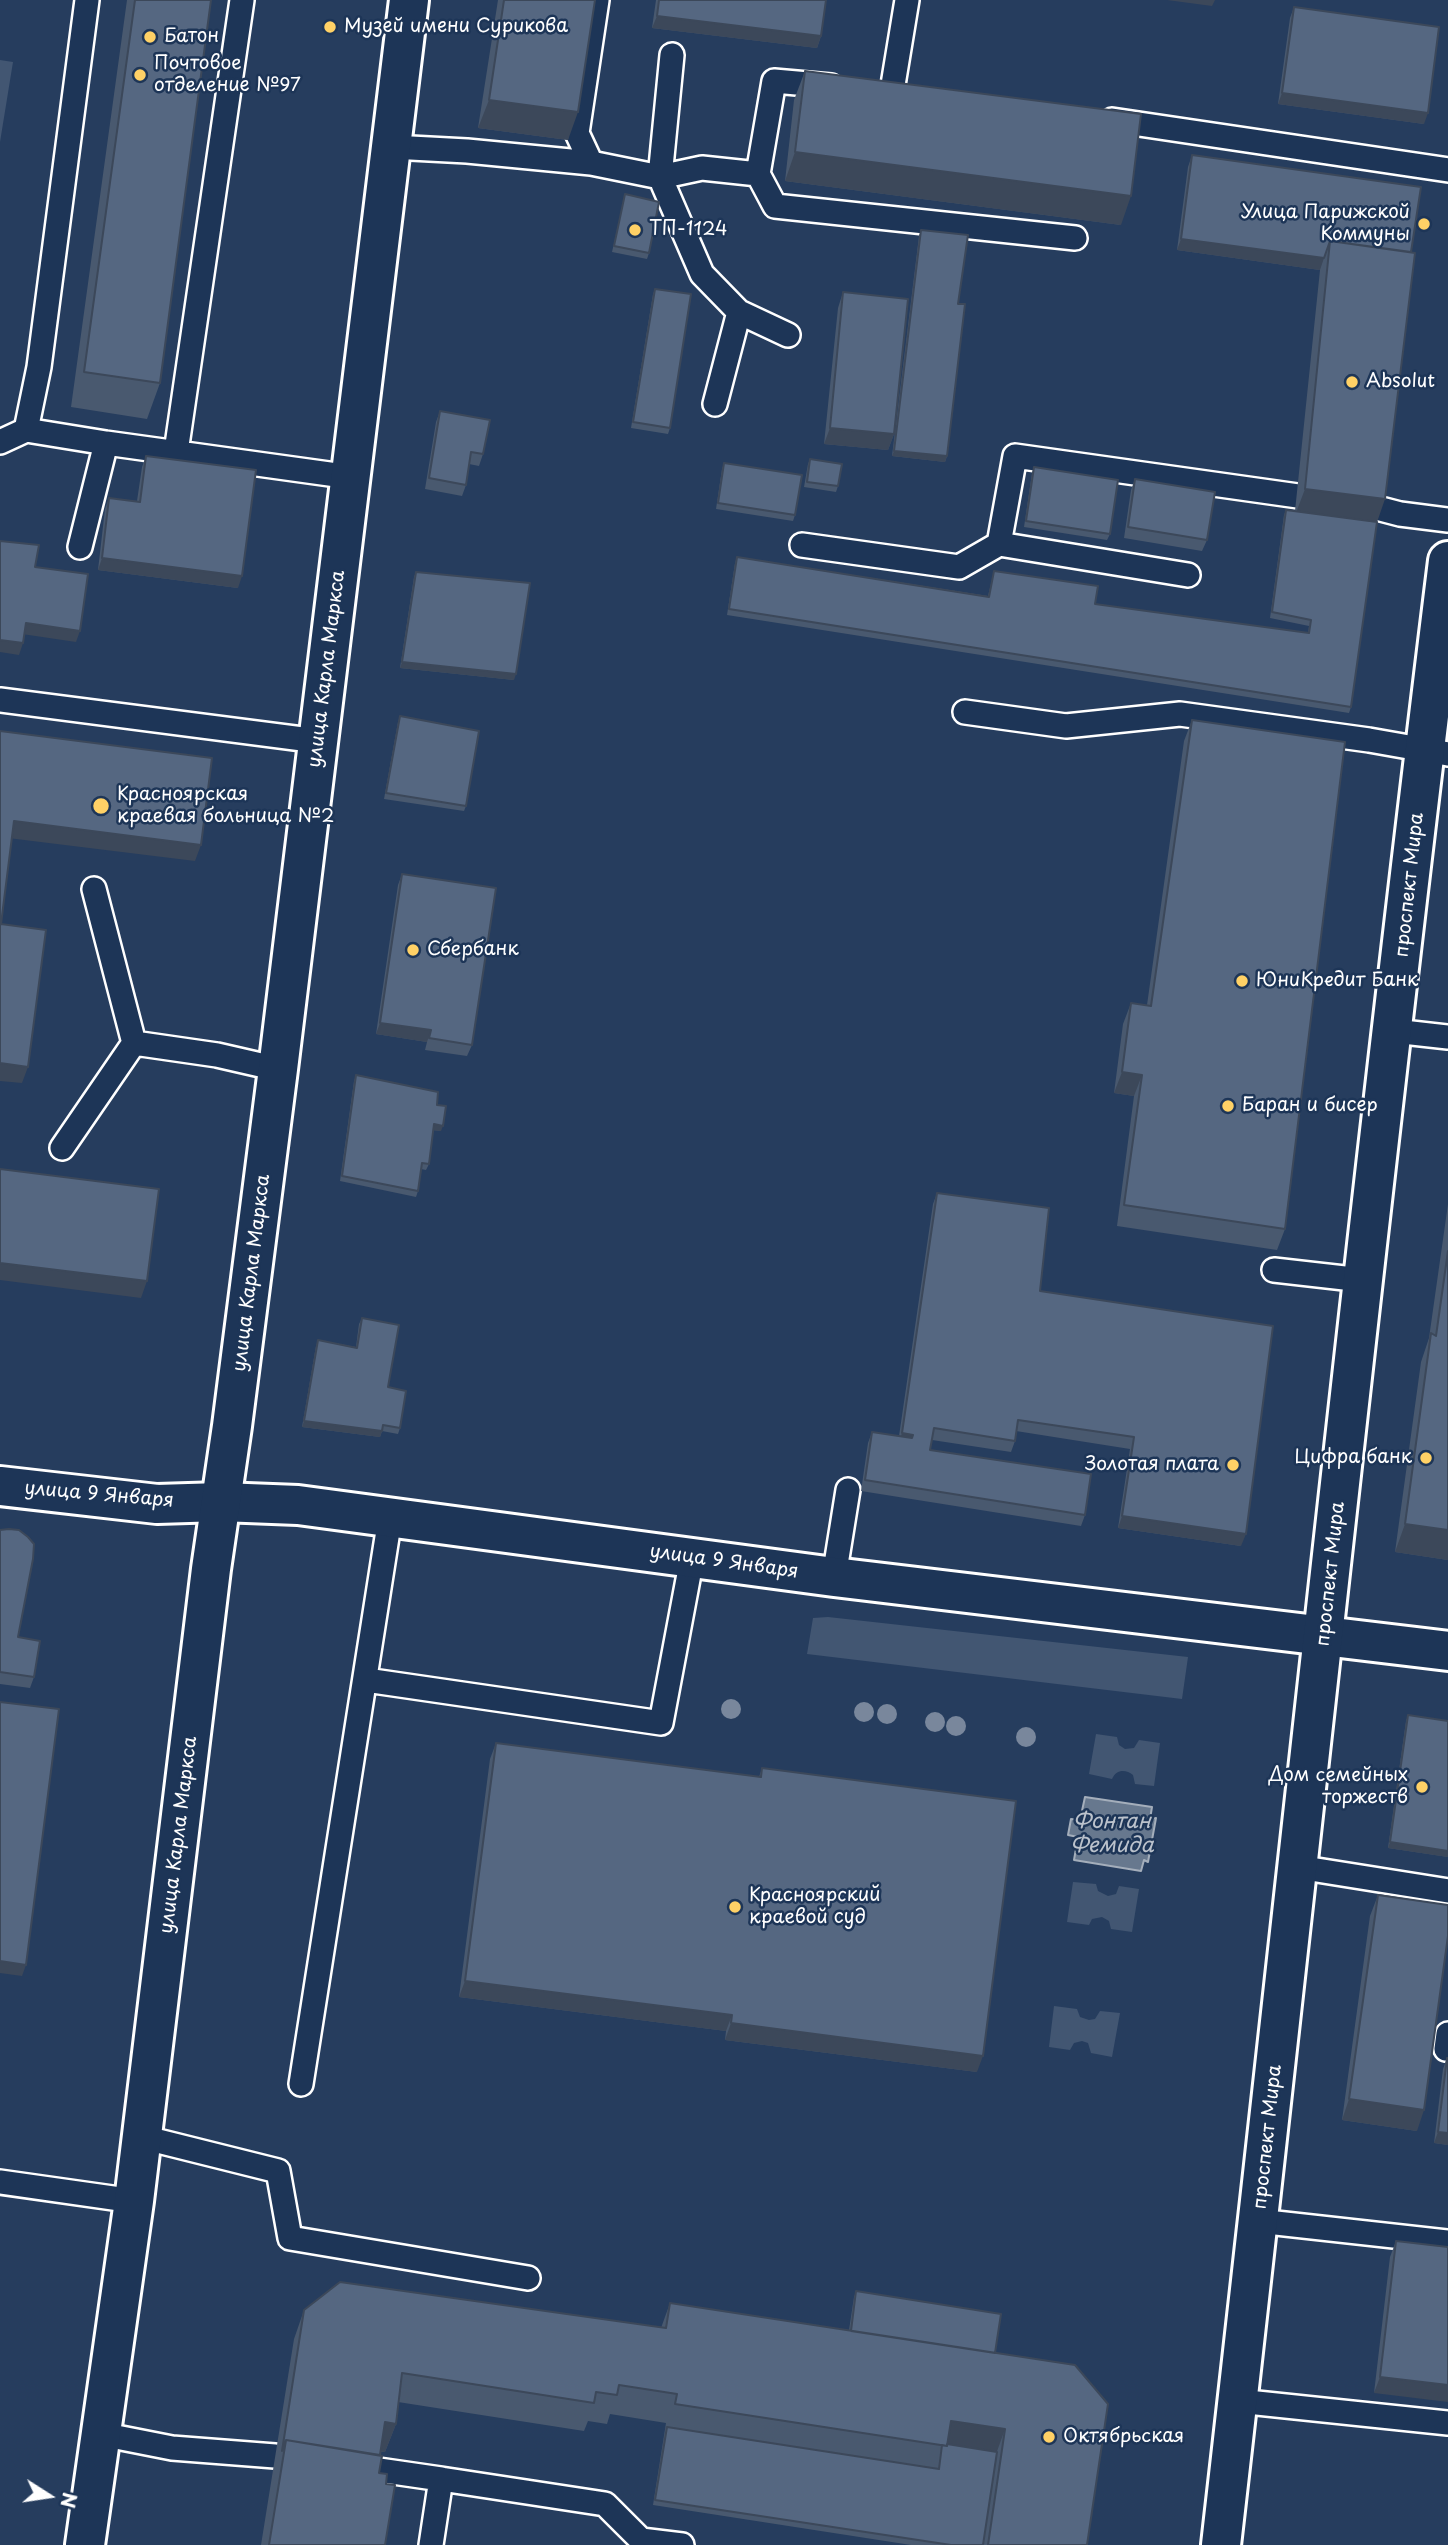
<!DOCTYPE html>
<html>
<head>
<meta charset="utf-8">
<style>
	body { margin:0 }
	#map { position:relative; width:1448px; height:2545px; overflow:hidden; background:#263d5e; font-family:"Playpen Sans",sans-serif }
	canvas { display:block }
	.north { position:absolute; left:14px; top:2461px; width:70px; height:70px; -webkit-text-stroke:5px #1d3557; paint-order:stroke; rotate:102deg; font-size:19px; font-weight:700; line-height:28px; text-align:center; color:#fff }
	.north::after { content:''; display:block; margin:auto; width:24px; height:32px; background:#fff; clip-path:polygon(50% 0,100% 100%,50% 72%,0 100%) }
</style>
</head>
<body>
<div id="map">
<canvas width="1448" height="2545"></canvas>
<div class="north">N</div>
</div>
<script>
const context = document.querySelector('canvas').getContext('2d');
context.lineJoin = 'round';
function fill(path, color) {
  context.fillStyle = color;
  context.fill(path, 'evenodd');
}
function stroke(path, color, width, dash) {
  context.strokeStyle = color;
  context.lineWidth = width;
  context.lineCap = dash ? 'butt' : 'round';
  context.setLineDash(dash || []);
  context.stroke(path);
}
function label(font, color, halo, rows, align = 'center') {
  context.font = font + ' "Playpen Sans",sans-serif';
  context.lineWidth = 5;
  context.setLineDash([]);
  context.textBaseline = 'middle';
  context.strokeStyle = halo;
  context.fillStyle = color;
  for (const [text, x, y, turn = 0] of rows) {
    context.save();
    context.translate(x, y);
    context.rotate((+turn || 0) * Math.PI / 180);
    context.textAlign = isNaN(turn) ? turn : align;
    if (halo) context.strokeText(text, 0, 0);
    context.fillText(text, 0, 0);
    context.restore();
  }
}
fill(new Path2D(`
	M0,60L13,62L0,142Z
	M828,1617L1188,1657L1182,1699L807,1654L813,1618Z
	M1096,1734L1117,1737L1119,1745L1125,1749L1134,1748L1139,1740L1160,1743L1154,1786L1135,1784L1133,1775C1126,1769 1116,1769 1112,1779L1089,1774Z
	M1073,1882L1096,1884L1098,1891L1108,1896L1116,1894L1119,1886L1139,1889L1132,1932L1111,1929L1109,1921L1102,1917L1092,1919L1089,1925L1067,1922Z
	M1054,2006L1077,2009L1080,2017L1089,2020L1095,2019L1100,2011L1120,2013L1112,2057L1091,2053L1088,2043L1082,2041L1074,2043L1070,2050L1049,2047Z`), '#425672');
const water = new Path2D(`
	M1085,1797L1152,1807L1150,1819L1156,1818L1148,1862L1144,1860L1141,1871L1074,1860L1078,1837L1068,1835L1071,1819L1080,1820Z`);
fill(water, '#67788e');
stroke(water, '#a4aebb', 2);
const service = new Path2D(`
	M87,0L39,367L26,430L106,443L351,477
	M672,55L660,177L702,274L739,312L715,404
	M892,91L907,0
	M1112,120L1448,170
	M392,147L467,151L591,163L577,133L597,0
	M591,163L660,177L702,168L758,174L774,81L831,86
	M758,174L775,206L1075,238
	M739,312L788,335
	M0,442L26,430
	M176,452L242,0
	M1377,508L1400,514L1448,520
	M802,545L959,567L999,544
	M80,547L106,443
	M1188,575L999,544L1015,456L1298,496
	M0,700L318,741
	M965,712L1066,726L1180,714L1369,740L1448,754
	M94,889L134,1043
	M1394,1031L1448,1037
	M62,1148L134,1043L217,1055L278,1069
	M1274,1270L1362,1280
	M834,1577L848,1490
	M366,1680L661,1723L692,1558
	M1298,1867L1448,1891
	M1446,2049L1448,2034
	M301,2084L390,1518
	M142,2137L278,2171L290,2238L528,2278
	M0,2182L134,2201
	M1258,2221L1448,2242
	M1238,2401L1448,2423
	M101,2434L172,2448L275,2456
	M372,2469L441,2479
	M431,2545L441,2479L605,2504L641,2540L682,2545`);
const minor = new Path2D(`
	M0,1486L157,1504L221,1502`);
const tertiary = new Path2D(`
	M221,1502L298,1505L834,1577L1448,1651`);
const secondary = new Path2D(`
	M1221,2545C1297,1884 1366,1221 1448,561`);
const primary = new Path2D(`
	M85,2545L134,2201L211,1569L232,1426L278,1069L409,0`);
stroke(service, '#fff', 28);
stroke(minor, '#fff', 44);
stroke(tertiary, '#fff', 44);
stroke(secondary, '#fff', 44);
stroke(primary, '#fff', 44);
stroke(service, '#1d3557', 23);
stroke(minor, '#1d3557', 38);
stroke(tertiary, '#1d3557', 38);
stroke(secondary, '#1d3557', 38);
stroke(primary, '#1d3557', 38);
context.fillStyle = '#79879c';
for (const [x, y] of [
	[731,1709],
	[864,1712],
	[887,1714],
	[935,1722],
	[956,1726],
	[1026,1737]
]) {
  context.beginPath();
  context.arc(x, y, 10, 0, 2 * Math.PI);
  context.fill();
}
fill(new Path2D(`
	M127,0H211L160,383L147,419L71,407Z
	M498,0H595L568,140L478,128Z
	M656,0H826L821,36L817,48L652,28Z
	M1294,7L1424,124L1278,104L1290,18Z
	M805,71L1121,225L785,181L794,100Z
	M1192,155L1411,252L1377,522L1351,707L1349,713L727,615L735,563L737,557L988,596L994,571L1095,604L1308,633L1309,626L1270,618L1284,515L1286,510L1295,511L1320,270L1177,250L1188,167Z
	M625,194L649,253L647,259L612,252Z
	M921,230L958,304L947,456L945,462L892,456L919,236Z
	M655,289L670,428L668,434L631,428L653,294Z
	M843,292L894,434L888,450L824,444L838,308Z
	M440,411L483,454L479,466L469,464L466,485L462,496L425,489L436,422Z
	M146,456L238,588L98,570L105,509L109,498L137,501L142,467Z
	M810,459L838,486L836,492L804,487L808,464Z
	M724,463L795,515L793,521L716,509L722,469Z
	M1034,467L1110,534L1107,540L1024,527L1032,473Z
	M1135,479L1207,540L1202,551L1124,538L1131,490Z
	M416,572L514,680L400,668L414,577Z
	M400,716L466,806L464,811L384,799L398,722Z
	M1192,720L1285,1229L1277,1250L1117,1226L1134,1096L1114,1093L1123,1024L1131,1003L1147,1005L1184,741Z
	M402,874L472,1045L467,1056L425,1050L427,1042L376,1034L398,885Z
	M356,1075L437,1105L441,1131L433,1130L429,1164L426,1170L421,1169L418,1191L416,1197L340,1181L354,1081Z
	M937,1193L1040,1291L1241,1546L1118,1528L1130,1449L1016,1431L1015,1441L1011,1452L932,1440L930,1450L1085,1515L1081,1526L861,1491L868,1443L872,1432L899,1436L933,1204Z
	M1448,1204V1560L1395,1552L1421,1362L1429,1338Z
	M362,1318L388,1387L400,1428L398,1434L382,1431L380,1437L302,1427L316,1346L318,1340L356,1347L359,1324Z
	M0,1530L18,1637L34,1677L30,1688L0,1684Z
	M1408,1715L1448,1721V1857L1388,1848L1406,1721Z
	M496,1743L759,1777L762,1768L977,2072L725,2040L726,2031L459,1997L490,1759Z
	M1378,1895L1417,2131L1342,2120L1370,1916Z
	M1447,2058H1448V2145L1434,2143L1443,2069Z
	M1396,2241L1448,2247L1374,2393L1390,2257Z
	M856,2291L995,2353L1087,2545H911L653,2505L666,2423L610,2414L607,2424L588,2421L584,2431L398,2402L396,2424L385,2452H380L379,2473L386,2484L385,2545H261L294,2339L304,2310L661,2328L670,2303L849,2330L854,2297Z`), '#49596f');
fill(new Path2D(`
	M1167,0H1215L1212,6Z
	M657,16L821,36L817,48L652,28Z
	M1282,93L1428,113L1424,124L1278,104Z
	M489,100L578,112L568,140L478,128Z
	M795,152L1131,196L1121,225L785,181Z
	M1181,239L1324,258L1320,270L1177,250Z
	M830,428L894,434L888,450L824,444Z
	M894,451L947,456L945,462L892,456Z
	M1305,489L1385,499L1375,528L1294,518Z
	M102,558L242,576L238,588L98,570Z
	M26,623L80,631L76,642L22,634Z
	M0,640L23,643L19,655L0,652Z
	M402,662L516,674L514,680L400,668Z
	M14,821L201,845L195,861L8,838Z
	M380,1023L431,1030L427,1042L376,1034Z
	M0,1063L28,1067L22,1083L0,1081Z
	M1122,1072L1142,1075L1134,1096L1114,1093Z
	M434,1124L443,1126L441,1131L431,1130Z
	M0,1263L147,1281L141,1298L0,1280Z
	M304,1421L382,1431L380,1437L302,1427Z
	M902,1433L913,1435L908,1446L898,1444Z
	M1122,1516L1246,1534L1241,1546L1118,1528Z
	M1405,1524L1448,1530V1560L1395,1552Z
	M1390,1842L1448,1851V1857L1388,1848Z
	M0,1961L26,1965L22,1976L0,1973Z
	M465,1981L732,2015L726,2031L459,1997Z
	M731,2023L983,2056L977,2072L725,2040Z
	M1349,2099L1424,2110L1417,2131L1342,2120Z
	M1438,2132L1448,2133V2145L1434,2143Z
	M1380,2377L1448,2385V2402L1374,2393Z
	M951,2421L1005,2429L995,2457L947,2446Z
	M385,2422L396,2424L385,2452L374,2451Z`), '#3c485a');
const building = new Path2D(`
	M135,0H211L160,383L84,372Z
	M504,0H595L578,112L489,100Z
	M659,0H826L821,36L657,16Z
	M1294,7L1439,27L1428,113L1282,93Z
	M805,71L1141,114L1131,196L795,152Z
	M1192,155L1421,187L1411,252L1330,241L1324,258L1181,239Z
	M625,194L659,202L649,253L614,246Z
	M921,230L968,235L958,304H965L947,456L894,451Z
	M1330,241L1415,253L1385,499L1305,489Z
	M655,289L691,294L670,428L633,422Z
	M843,292L908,299L894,434L830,428Z
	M440,411L490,420L483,454L471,452L466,485L429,478Z
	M146,456L256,470L242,576L102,558L109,498L140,502Z
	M810,459L842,464L838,486L807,482Z
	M724,463L802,475L795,515L718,503Z
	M1034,467L1118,480L1110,534L1026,521Z
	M1135,479L1215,492L1207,540L1128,527Z
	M1286,510L1377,522L1351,707L729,609L737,557L989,597L994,571L1098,586L1095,604L1309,633L1311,620L1272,612Z
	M0,541L39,545L35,567L88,574L80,631L26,623L23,643L0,640Z
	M416,572L530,583L516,674L402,662Z
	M400,716L479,731L466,806L386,793Z
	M1192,720L1345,742L1285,1229L1124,1205L1142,1075L1122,1072L1131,1003L1151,1006Z
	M0,731L212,758L201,845L14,821L1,924L46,930L28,1067L0,1063Z
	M402,874L496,888L472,1045L429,1038L431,1030L380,1023Z
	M356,1075L438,1092L437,1105L446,1106L443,1126L434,1124L429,1164L422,1163L418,1191L342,1176Z
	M0,1169L159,1189L147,1281L0,1263Z
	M937,1193L1049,1208L1040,1291L1273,1326L1246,1534L1122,1516L1134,1437L1018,1420L1015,1441L934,1428L930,1450L1091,1474L1085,1515L865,1480L872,1432L912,1438L913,1435L902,1433Z
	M1448,1251V1530L1405,1524L1431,1333L1436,1336Z
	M362,1318L399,1325L388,1387L406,1391L400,1428L383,1425L382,1431L304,1421L318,1340L357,1348Z
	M9,1529L19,1530L28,1537L34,1544L33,1559L18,1637L40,1641L34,1677L0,1672V1530Z
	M0,1702L59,1709L26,1965L0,1961Z
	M1408,1715L1448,1721V1851L1390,1842Z
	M496,1743L761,1777L762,1768L1016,1801L983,2056L731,2023L732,2015L465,1981Z
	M1378,1895L1448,1905V1936L1424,2110L1349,2099Z
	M1447,2058H1448V2133L1438,2132Z
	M1396,2241L1448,2247V2385L1380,2377Z
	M340,2282L666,2328L670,2303L1075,2365L1108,2404L1087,2545H988L1005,2429L951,2421L947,2446L675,2404L677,2394L619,2385L617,2395L596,2392L594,2403L402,2373L396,2424L385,2422L380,2455L286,2440L282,2451L304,2310Z
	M856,2291L1001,2314L995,2353L851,2331Z
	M667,2427L939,2469L942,2445L947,2446V2444L997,2452L983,2545H951L655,2500Z
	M286,2440L382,2456L379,2473L387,2474L386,2484L395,2485L385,2545H269Z`);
fill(building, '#556781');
stroke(building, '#3c485a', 2);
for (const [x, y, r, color] of [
	[330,27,7,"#ffd166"],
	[150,37,7,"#ffd166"],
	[140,75,7,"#ffd166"],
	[1424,224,7,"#ffd166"],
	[635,230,7,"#ffd166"],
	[1352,382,7,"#ffd166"],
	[101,806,9,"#ffd166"],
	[413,950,7,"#ffd166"],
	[1242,981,7,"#ffd166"],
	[1228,1106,7,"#ffd166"],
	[1426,1458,7,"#ffd166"],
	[1233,1465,7,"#ffd166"],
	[1422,1787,7,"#ffd166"],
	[735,1907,7,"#ffd166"],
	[1049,2437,7,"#ffd166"]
]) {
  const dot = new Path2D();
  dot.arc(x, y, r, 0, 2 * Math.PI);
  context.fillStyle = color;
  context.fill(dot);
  stroke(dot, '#1d3557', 2.5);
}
label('19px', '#fff', '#1d3557', [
	["Музей имени Сурикова",344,27],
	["Батон",164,37],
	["Почтовое",154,64],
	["отделение №97",154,86],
	["Улица Парижской",1410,213,"right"],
	["Коммуны",1410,235,"right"],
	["ТП-1124",649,230],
	["Absolut",1366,382],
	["Красноярская",117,795],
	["краевая больница №2",117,817],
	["Сбербанк",427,950],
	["ЮниКредит Банк",1256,981],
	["Баран и бисер",1242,1106],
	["Цифра банк",1412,1458,"right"],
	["Золотая плата",1219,1465,"right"],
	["Дом семейных",1408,1776,"right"],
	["торжеств",1408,1798,"right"],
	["Красноярский",749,1896],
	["краевой суд",749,1918],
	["Октябрьская",1063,2437]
], 'left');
label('19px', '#fff', '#1d3557', [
	["улица Карла Маркса",327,669,-83],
	["проспект Мира",1410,885,-84],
	["улица Карла Маркса",252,1273,-83],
	["улица 9 Января",99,1495,5],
	["улица 9 Января",724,1562,8],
	["проспект Мира",1331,1574,-84],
	["улица Карла Маркса",179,1835,-83],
	["проспект Мира",1268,2137,-84]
]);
label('italic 21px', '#bbc2cc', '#1d3557', [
	["Фонтан",1112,1822],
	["Фемида",1112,1846]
]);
</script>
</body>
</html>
